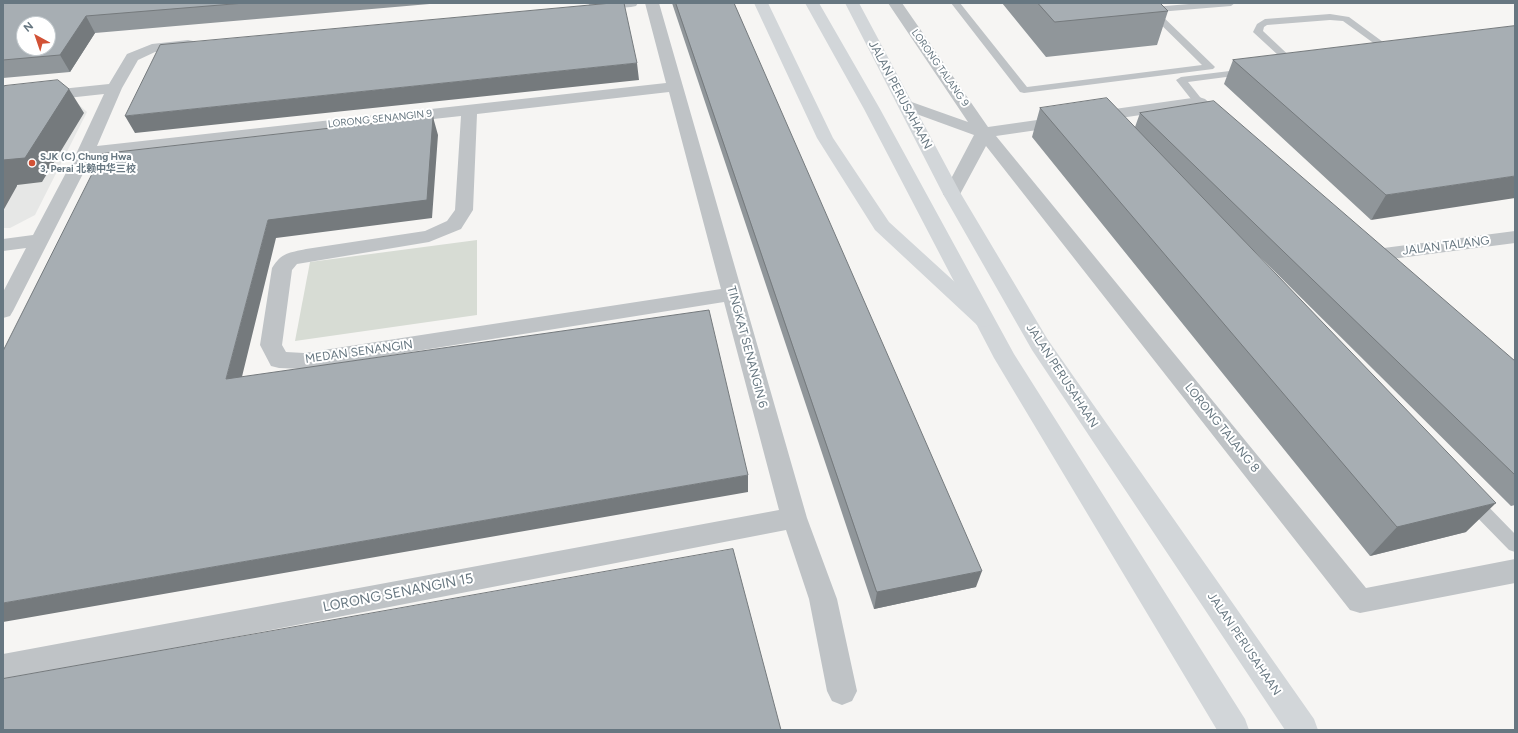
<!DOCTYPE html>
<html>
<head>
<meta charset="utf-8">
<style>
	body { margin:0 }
	#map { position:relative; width:1518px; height:733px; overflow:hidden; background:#f6f5f3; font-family:Figtree,sans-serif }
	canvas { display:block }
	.frame { position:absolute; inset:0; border:4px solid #677781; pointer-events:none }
	.north { position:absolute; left:16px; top:16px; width:40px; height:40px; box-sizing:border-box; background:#fff; border:1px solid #c2c9cd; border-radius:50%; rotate:320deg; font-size:11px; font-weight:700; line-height:16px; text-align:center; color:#677781 }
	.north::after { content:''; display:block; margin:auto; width:14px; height:18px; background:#d25236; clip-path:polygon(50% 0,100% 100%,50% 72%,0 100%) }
</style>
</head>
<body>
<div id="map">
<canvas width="1518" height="733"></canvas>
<div class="frame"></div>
<div class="north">N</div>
</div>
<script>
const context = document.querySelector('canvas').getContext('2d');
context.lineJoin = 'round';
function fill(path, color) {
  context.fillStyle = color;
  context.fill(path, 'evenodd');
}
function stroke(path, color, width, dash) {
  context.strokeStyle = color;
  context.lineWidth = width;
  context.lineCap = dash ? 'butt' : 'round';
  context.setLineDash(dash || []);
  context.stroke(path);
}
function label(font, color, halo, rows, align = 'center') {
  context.font = font + ' Figtree,"Noto Sans SC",sans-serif';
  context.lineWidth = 4;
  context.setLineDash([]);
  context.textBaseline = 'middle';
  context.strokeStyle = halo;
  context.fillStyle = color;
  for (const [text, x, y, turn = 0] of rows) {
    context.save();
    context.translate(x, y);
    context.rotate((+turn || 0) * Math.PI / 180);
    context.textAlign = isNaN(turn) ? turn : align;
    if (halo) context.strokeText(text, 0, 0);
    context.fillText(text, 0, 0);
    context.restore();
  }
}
fill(new Path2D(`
	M76,102L87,112L35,215L10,228H3V110Z`), '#e6e7e6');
fill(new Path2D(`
	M477,240V315L295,341L310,262Z`), '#d7dcd4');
fill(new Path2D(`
	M951,3H960L1027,87L1202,65L1139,3H1148L1153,7L1201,3H1235L1231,6L1158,12L1213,65L1215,67L1213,69L1024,93L1020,92Z
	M1330,14L1349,17L1398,53L1396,55H1390L1343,21L1330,20L1267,25L1264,27L1263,31L1297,63L1299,65L1294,68L1291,67L1253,32L1257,24L1265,19Z
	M1246,69L1251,72L1249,74L1188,82L1204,102L1199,105L1195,104L1176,80L1181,77Z
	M1472,494L1478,496L1515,534V552L1509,550L1466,506L1464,501L1466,496Z`), '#bfc3c6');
fill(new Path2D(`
	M590,3H638L636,6L631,7L595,10L590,9L588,6Z
	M645,3H659L807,518L837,599L857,691L852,701L842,705L832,701L827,691L809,599L786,530L3,682V654L779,510L724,302L304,369L279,368L271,366L260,345L272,268C282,252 289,253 306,249L425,231L447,221L455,210L461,116L92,156L13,311L10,316L3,318V292L26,248L3,251V239L33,235L77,152L104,94L3,105V95L109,84L127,54L152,44L188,40L193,41L195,44L193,47L155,52L138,60L122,88L97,146L666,83ZM669,92L721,289L304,353L286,352L282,345L292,270L297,264L429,242L461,229L473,210L477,114Z
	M888,3H902L988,127L1199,97L1205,99L1228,119L1230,122L1228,125C1214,129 1205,116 1196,107L996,136L1366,588L1515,559V583L1360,613L1350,610L986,146L958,198L952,199L946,198L943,194L974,135L900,108L898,105L900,102L906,100L968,122Z
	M1515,231V243L1376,261L1369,259L1366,255L1369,251L1376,249Z`), '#bfc3c6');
fill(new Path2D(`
	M805,3H819L880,109L1014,354L1245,719L1249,730H1217L994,358L864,109Z
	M845,3H859L961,194L1048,340L1314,719L1318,730H1285L1032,350L943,194Z`), '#d2d6d9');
fill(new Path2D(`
	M754,3H768L833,138L889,222L991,315L994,320L991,325L984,327L977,325L875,230L817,138Z`), '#d2d6d9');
fill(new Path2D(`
	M3,3H441L95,33L70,72L3,78Z
	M672,3H734L976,587L874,609Z
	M1002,3H1160L1168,11L1157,45L1046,57Z
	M1515,26L1371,220L1224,84L1233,60Z
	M1040,108L1135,127L1140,113L1515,361V505L1511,506L1244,241L1466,532L1370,556L1032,137Z`), '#90969a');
fill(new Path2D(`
	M86,16L95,33L70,72L60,55Z
	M637,63L639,80L135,133L125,116Z
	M69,89L84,113L42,182L17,185V186L3,211V160Z
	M433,117L438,135L432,218L276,238L237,397L226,379L268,220Z
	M1515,176V198L1371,220L1386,195Z
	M748,475V492L3,622V603Z
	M1496,503L1466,532L1370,556L1397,527Z
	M982,571L976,587L874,609L877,592Z`), '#757a7d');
const building = new Path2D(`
	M3,3H245L86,16L60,55L3,60ZM24,24H48V48H24Z
	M612,3H624L637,63L125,116L160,45Z
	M676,3H734L982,571L877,592Z
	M1038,3H1160L1168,11L1055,22Z
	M1515,26V176L1386,195L1233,60Z
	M58,80L69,89L25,158L3,160V88L4,86Z
	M1107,98L1496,503L1397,527L1040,108Z
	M1214,101L1515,361V475L1140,113Z
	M433,117L427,200L268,220L226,379L709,310L748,475L3,603V351L102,154Z
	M733,549L781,730H3V679Z`);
fill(building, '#a7aeb3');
stroke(building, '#757a7d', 1);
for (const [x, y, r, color] of [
	[32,163,4,"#d25236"]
]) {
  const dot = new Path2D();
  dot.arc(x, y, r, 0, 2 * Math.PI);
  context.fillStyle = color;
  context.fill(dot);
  stroke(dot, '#fff', 1.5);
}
label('10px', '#677781', '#fff', [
	["LORONG TALANG 9",940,68,55],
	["LORONG SENANGIN 9",380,119,-6]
]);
label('bold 10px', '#677781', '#fff', [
	["SJK (C) Chung Hwa",40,157],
	["3, Perai 北赖中华三校",40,169]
], 'left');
label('12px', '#677781', '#fff', [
	["JALAN PERUSAHAAN",900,95,62],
	["JALAN TALANG",1446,246,-7],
	["TINGKAT SENANGIN 6",747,347,75],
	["MEDAN SENANGIN",359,352,-8],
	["JALAN PERUSAHAAN",1062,376,57],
	["LORONG TALANG 8",1222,428,51],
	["JALAN PERUSAHAAN",1244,644,56]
]);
label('14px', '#677781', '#fff', [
	["LORONG SENANGIN 15",398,593,-11]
]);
</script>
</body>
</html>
